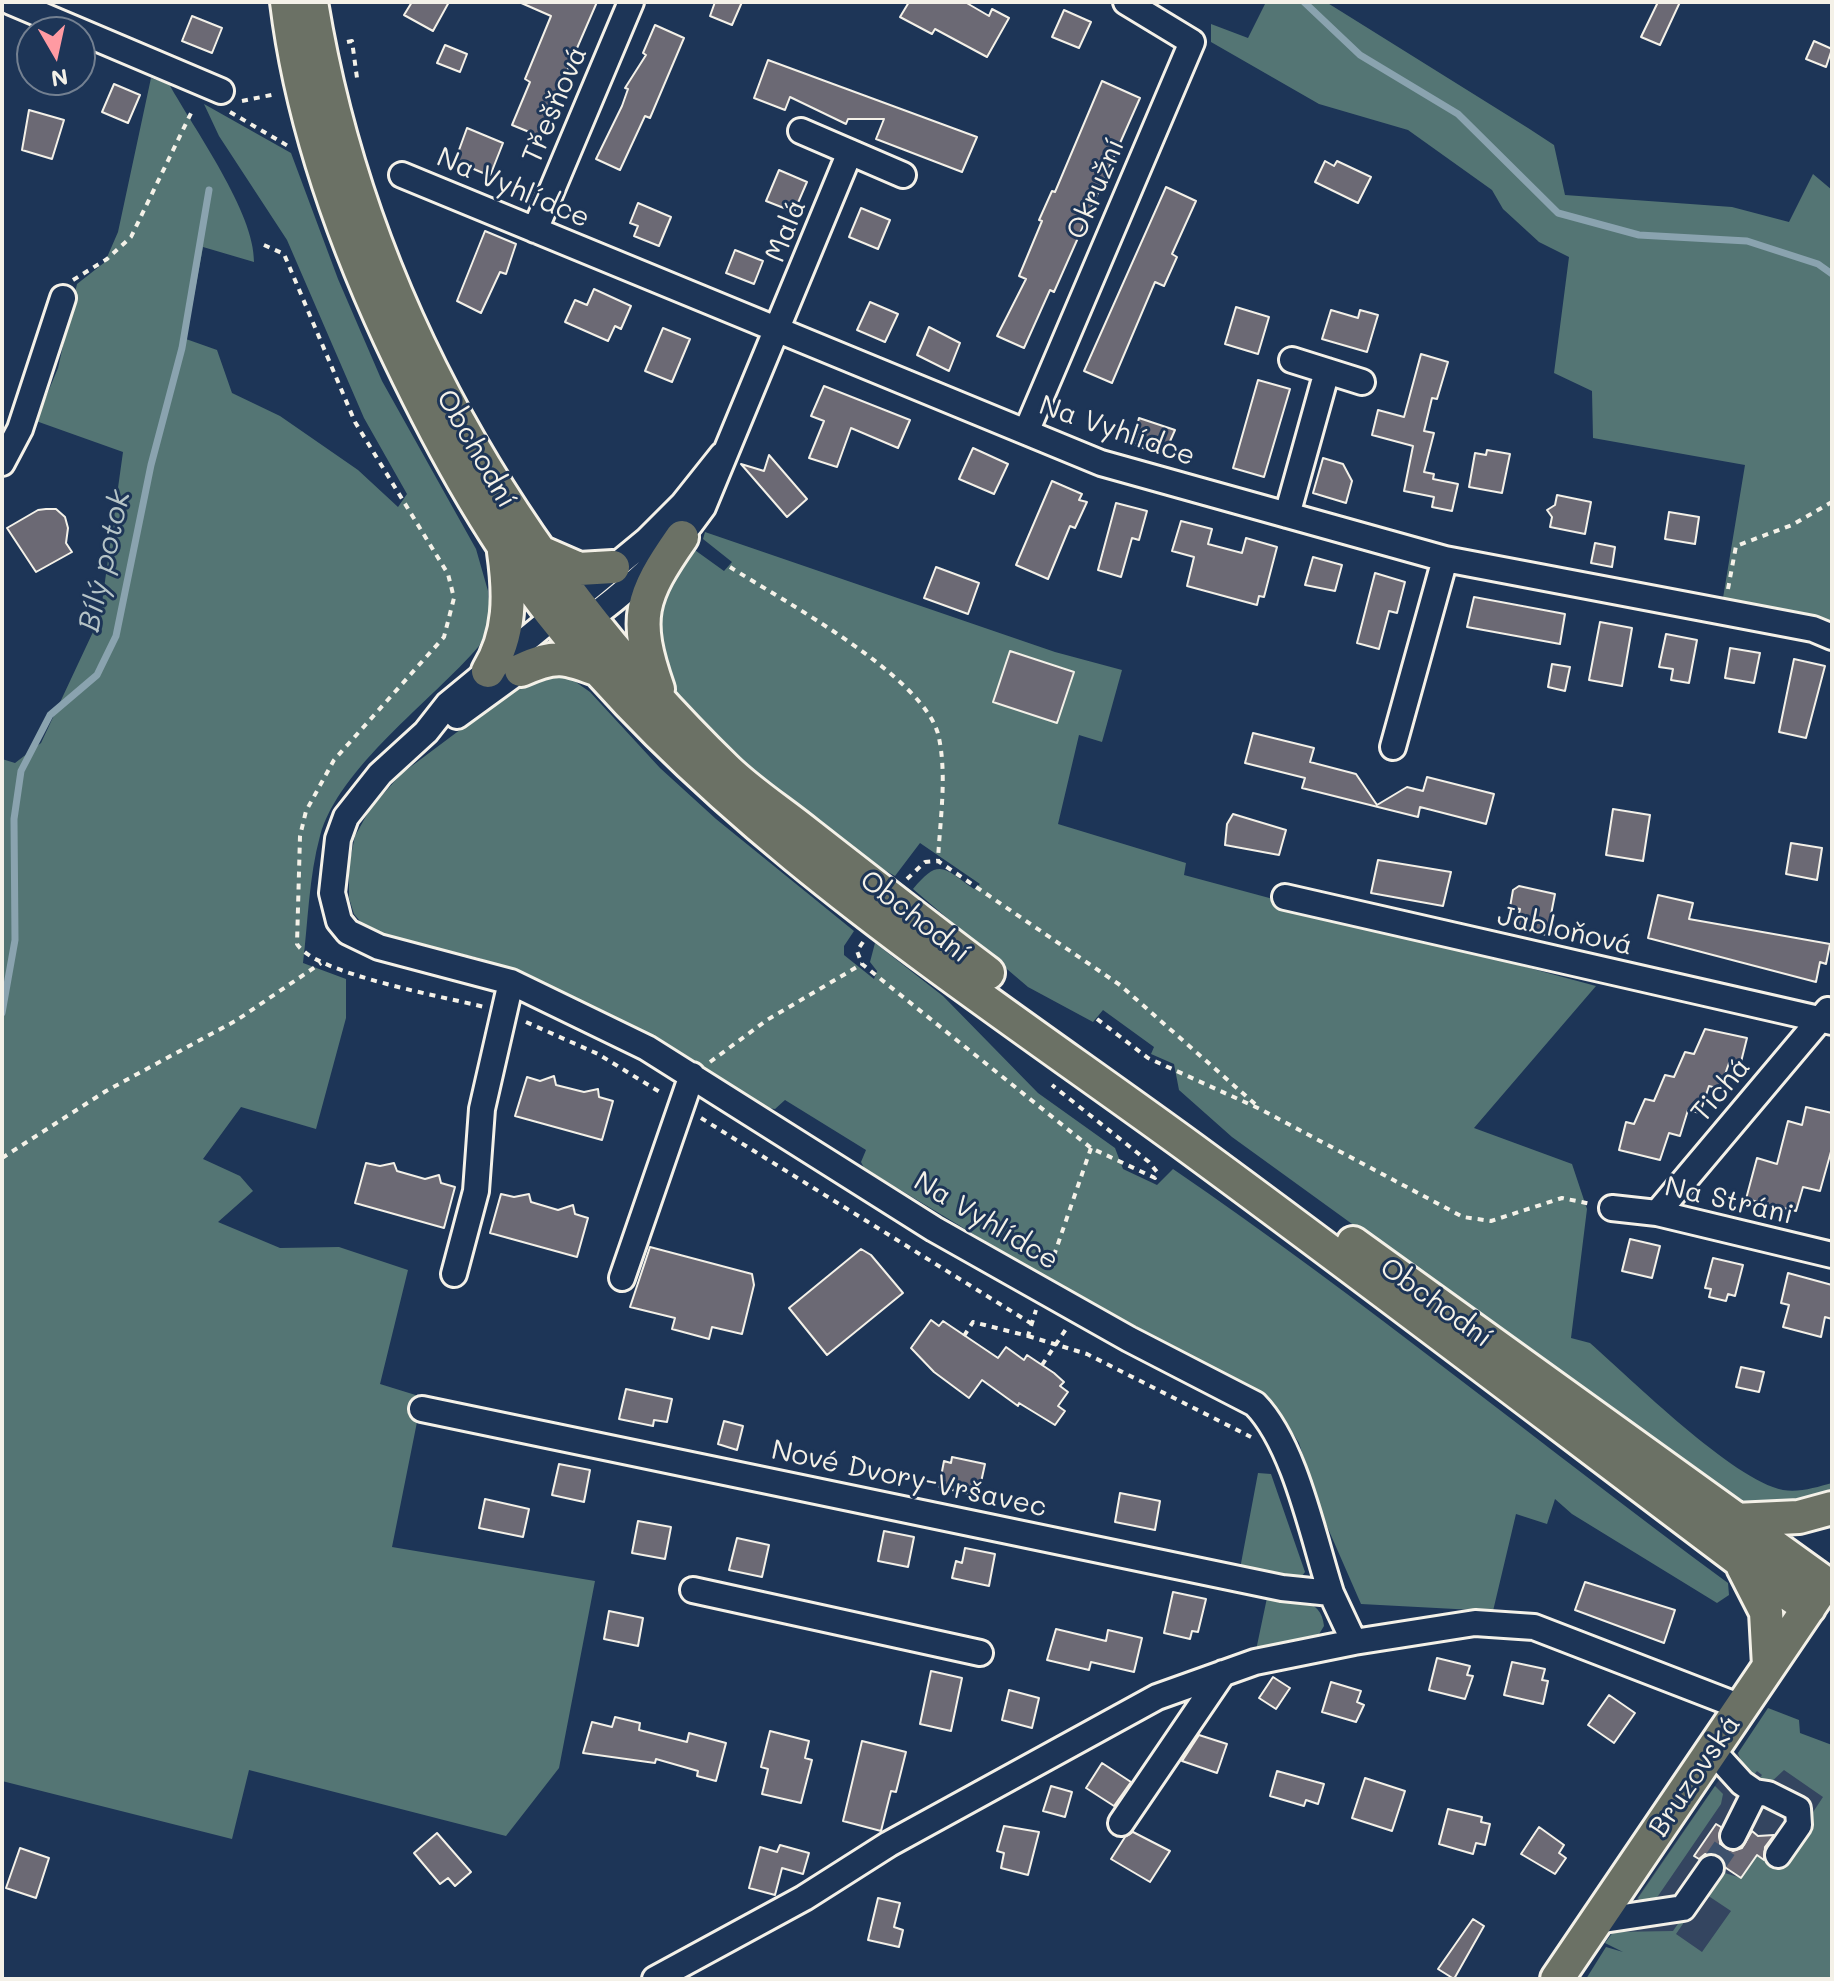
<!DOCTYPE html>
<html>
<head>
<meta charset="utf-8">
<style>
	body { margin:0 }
	#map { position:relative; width:1834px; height:1981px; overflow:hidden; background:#1d3557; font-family:Mali,sans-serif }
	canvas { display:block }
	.frame { position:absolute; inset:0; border:4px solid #f4f1e8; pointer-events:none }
	.north { position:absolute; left:16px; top:16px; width:80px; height:80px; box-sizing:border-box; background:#1d3557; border:2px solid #738091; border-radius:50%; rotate:171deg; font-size:22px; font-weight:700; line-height:32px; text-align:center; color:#f4f1e8 }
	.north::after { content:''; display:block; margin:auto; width:28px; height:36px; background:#ff9aa2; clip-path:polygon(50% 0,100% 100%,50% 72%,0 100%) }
</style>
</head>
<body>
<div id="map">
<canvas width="1834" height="1981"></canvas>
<div class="frame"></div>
<div class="north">N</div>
</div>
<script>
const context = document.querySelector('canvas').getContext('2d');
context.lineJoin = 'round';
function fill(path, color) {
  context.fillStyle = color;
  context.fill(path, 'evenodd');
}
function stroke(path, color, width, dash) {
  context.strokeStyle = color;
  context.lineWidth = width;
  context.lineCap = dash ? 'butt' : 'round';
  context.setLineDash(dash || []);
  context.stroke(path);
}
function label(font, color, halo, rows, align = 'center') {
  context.font = font + ' Mali,sans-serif';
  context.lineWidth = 6;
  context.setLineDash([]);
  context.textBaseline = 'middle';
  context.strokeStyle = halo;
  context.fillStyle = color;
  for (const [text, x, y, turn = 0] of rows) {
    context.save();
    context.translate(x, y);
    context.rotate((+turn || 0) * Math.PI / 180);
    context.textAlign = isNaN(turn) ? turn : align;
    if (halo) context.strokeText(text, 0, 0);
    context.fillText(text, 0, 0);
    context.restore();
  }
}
fill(new Path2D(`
	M1740,1750L1832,1790L1717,1961L1613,1932Z`), '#344560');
fill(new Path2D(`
	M1266,2H1326L1528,128L1554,145L1565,195L1732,207L1789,222L1813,174L1832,190V622L1811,614L1723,598L1745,465L1593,438L1592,391L1554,373L1569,257L1539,242L1503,209L1492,190L1408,130L1319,104L1211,42V24L1248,38Z
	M151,78L169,84C194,129 255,213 254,262L203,247L186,339L217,350L232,393L280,416L358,470L398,507L407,494L364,418L287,240L219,136L204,104L291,153L338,279L382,381L476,549L488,591L491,622L479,646C432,701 339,767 320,836C309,876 308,922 303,963L346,979V1018L316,1129L241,1107L203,1159L240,1176L253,1191L218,1222L280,1248L339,1247L408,1270L380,1384L422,1397L392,1547L595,1581L559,1768L506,1836L249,1770L232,1839L2,1781V759L15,763L41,743L100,617L123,452L36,421L58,368L77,284L105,262L118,232Z
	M705,532L1055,652L1122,670L1102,742L1079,735L1058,824L1186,863L1184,875L1596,986L1474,1128L1572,1164L1587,1209L1571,1338L1590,1343C1631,1379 1733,1480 1783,1490C1799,1493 1817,1487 1832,1483V1499L1747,1505L1707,1481L1232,1137L1179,1090L1174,1064L1151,1054L1154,1047L1103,1010L1093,1022L1028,987L913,889C939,857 944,868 974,889L980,884L920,843L895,876L820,833L729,755L673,696L651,609L692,548L724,571L732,562L703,539Z
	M556,674L573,680L590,692L660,768L716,819L854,931L844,946V955L874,979L877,971L870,962L875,943L943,996L1038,1093L1115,1148L1123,1169L1157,1185L1173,1169C1363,1299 1542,1446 1728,1583L1729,1595L1717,1603L1572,1514L1555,1499L1547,1524L1516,1514L1493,1611L1361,1604L1323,1517L1299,1443L1280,1413L1251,1387L1058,1285L864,1168L861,1162L866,1150L785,1100L775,1109L768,1108L648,1037L543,982L479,958L369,932L354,914L349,898V865L355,836L370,809L401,774L532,676Z
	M1258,1473L1271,1474L1305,1572L1299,1580L1239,1574Z
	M1268,1593C1290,1598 1322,1597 1324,1626L1313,1644L1255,1655Z
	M1768,1708L1799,1720L1800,1733L1832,1745V1979H1586L1606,1947L1623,1952L1605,1943L1613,1932L1673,1931L1715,1870L1741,1878L1757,1855L1774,1868L1778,1865L1823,1797L1784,1770L1768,1785L1758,1780L1762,1775L1757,1771L1753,1776L1743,1767L1738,1753ZM1704,1893L1731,1911L1702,1952L1676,1934Z
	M1715,1786L1723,1794L1721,1804L1658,1896L1650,1902H1640L1638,1898Z`), '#547574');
stroke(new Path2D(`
	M1304,2L1360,55L1458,114L1558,213L1639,235L1747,241L1818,264L1832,274
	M2,1013L15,940L14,819L21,771L50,715L97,675L116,636L151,465L182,348L209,190`), '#8aa3af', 7);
const building = new Path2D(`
	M412,2H449L433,31L404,15Z
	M519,2H597L539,136L512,125L530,82L525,79L551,16Z
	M715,2H742L732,25L710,16Z
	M909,2H965L989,16L992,9L1009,18L987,57L935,29L932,34L900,17Z
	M1658,2H1680L1660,45L1641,37Z
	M1064,10L1091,22L1079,48L1052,37Z
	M192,16L222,28L212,53L182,41Z
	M655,25L684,38L650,118L645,116L620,170L596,159L622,106L628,89L625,88L646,55L643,53Z
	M1814,41L1832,49L1826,67L1806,59Z
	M445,45L467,54L460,72L437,63Z
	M768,60L977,137L962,172L876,139L884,119H848L846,124L790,97L785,110L754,98Z
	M1102,81L1140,98L1054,292L1050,290L1024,348L997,336L1026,279L1019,276L1042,221L1039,220L1052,191L1055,192Z
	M114,84L140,95L128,123L102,112Z
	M29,110L64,120L52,159L22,150Z
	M467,128L503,143L490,176L455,161Z
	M1325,161L1334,166L1337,161L1371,177L1358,203L1315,182Z
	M779,170L807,182L794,212L766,201Z
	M1166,187L1196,201L1172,254L1177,257L1164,286L1155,282L1112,383L1084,371Z
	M638,203L671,217L659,246L634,236L638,226L630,223Z
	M861,208L890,220L878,249L849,237Z
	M485,231L516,244L506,274L500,272L481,313L457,301Z
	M735,250L763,261L754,284L726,273Z
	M594,289L631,306L621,329L615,326L608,341L565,322L575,300L587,305Z
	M870,302L898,314L885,342L857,330Z
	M1236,307L1269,317L1258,354L1225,344Z
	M1331,310L1358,318L1360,310L1378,315L1367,352L1322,339Z
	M929,327L960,343L949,371L917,355Z
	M663,328L690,339L672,382L645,371Z
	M1421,354L1448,362L1437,399L1432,398L1424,431L1434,433L1424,472L1434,474L1433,479L1458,484L1452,511L1432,507L1434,497L1404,491L1413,446L1372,435L1378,410L1404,417Z
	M1258,380L1290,389L1264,477L1233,468Z
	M824,386L910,420L898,448L851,428L837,467L809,458L824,421L811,416Z
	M1139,418L1175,430L1167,448L1154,443L1150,451L1132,443Z
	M973,448L1008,464L994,494L959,479Z
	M1487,450L1510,454L1502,493L1469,487L1475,453L1486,455Z
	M769,455L807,499L787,517L741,464L764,471Z
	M1323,458L1343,464L1352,481L1346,503L1313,493Z
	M1052,481L1082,494L1079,500L1087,502L1075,528L1070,526L1048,579L1016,565Z
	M1557,495L1591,502L1585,534L1550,527L1552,517L1547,510L1555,505Z
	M1116,503L1147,511L1139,540L1132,538L1121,577L1098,570Z
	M46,509H56L65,517L68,528L66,543L72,552L36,572L7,528L38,510Z
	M1669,512L1699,517L1695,544L1665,539Z
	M1181,521L1212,529L1208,544L1242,553L1246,538L1277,547L1264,597L1259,596L1257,605L1187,586L1194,557L1172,551Z
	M1595,543L1615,547L1612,567L1591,563Z
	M1313,557L1342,565L1335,591L1305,585Z
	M936,567L979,583L968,614L924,598Z
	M1375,573L1405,582L1397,613L1389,611L1379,649L1357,643Z
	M1474,597L1565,614L1560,644L1467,627Z
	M1600,622L1632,628L1622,686L1589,680Z
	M1666,634L1697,640L1689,683L1671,680L1673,669L1659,667Z
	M1730,648L1760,653L1754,683L1725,678Z
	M1010,651L1074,672L1057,723L993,702Z
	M1794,659L1825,666L1806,738L1779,732Z
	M1552,664L1570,667L1565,691L1548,687Z
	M1253,733L1314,748L1310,762L1356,774L1377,805L1407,787L1423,791L1427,777L1494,794L1486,824L1420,807L1418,817L1302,788L1305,778L1245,763Z
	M1613,809L1650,815L1643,861L1606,855Z
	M1233,814L1286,830L1279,855L1225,845L1227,824Z
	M1791,843L1822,848L1817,880L1786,874Z
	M1378,860L1451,872L1443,906L1371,893Z
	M1519,886L1555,894L1547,935L1516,928L1520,909L1510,907L1513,890Z
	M1658,895L1693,903L1689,919L1830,944L1826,964L1820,962L1816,982L1648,938Z
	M1705,1029L1747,1038L1740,1066L1729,1063L1720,1089L1709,1086L1700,1113L1688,1110L1680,1136L1669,1133L1660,1160L1619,1150L1626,1122L1634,1124L1645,1099L1654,1101L1665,1075L1674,1077L1685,1052L1694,1054Z
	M554,1076L556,1085L584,1092L598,1089L599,1097L613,1101L602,1140L515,1116L527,1077L540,1081Z
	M1806,1107L1832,1113V1148L1820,1191L1803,1187L1796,1211L1746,1199L1757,1158L1777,1164L1788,1121L1802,1125Z
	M366,1163L380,1166L394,1163L397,1171L425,1179L439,1175L441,1183L455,1187L444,1228L355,1203Z
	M501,1194L514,1197L529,1194L531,1202L558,1210L573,1205L575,1214L588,1218L577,1257L490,1233Z
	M1630,1239L1660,1246L1652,1278L1622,1271Z
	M650,1247L752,1274L754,1285L742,1334L712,1327L709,1339L672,1329L675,1318L630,1307Z
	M861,1249L871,1255L903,1293L827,1355L789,1308Z
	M1713,1258L1743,1265L1735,1296L1728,1294L1726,1301L1709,1297L1711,1289L1705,1288Z
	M1788,1273L1832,1285V1319L1825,1317L1821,1337L1783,1327L1789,1305L1781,1303Z
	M931,1320L939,1326L943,1321L998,1358L1006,1347L1024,1360L1027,1355L1054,1373L1064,1382L1060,1386L1068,1392L1058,1406L1065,1411L1055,1425L1019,1403L1018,1406L982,1380L969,1398L934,1372L911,1348Z
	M1741,1367L1764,1372L1759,1392L1736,1387Z
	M626,1389L672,1399L667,1422L654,1420L653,1426L619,1419Z
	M724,1421L743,1426L737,1450L718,1444Z
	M952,1457L985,1464L978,1496L939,1487L944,1461L951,1463Z
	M559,1464L590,1470L584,1502L552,1495Z
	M1120,1493L1160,1501L1155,1530L1115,1522Z
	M485,1499L529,1509L523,1537L479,1528Z
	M638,1521L671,1527L665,1559L632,1553Z
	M884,1531L914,1537L908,1567L878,1561Z
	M737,1538L769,1545L762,1577L729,1570Z
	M965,1548L995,1554L989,1586L952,1578L956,1561L962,1563Z
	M1585,1582L1675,1610L1664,1643L1575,1610Z
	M1173,1592L1206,1599L1198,1632L1192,1631L1190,1639L1164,1633Z
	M609,1611L643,1618L638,1646L604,1639Z
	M1056,1629L1106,1641L1108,1630L1142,1638L1134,1672L1091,1662L1089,1670L1047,1660Z
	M1437,1658L1470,1666L1467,1675L1473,1676L1465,1699L1429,1690Z
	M1512,1662L1545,1669L1542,1680L1548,1681L1543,1704L1504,1695Z
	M931,1671L962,1678L951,1731L920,1724Z
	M1273,1677L1290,1688L1276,1709L1259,1698Z
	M1331,1682L1361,1691L1357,1702L1364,1705L1356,1722L1322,1712Z
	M1009,1690L1039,1698L1032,1728L1002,1720Z
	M1609,1695L1635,1713L1614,1743L1588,1725Z
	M615,1717L640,1723L639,1730L687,1742L689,1733L726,1743L716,1781L697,1776L698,1771L656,1759L655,1763L583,1753L592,1722L612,1727Z
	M770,1731L809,1741L805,1758L812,1760L801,1803L762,1794L768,1769L761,1767Z
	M1199,1735L1227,1744L1217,1773L1182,1761Z
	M862,1741L906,1752L896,1792L891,1791L881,1831L843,1821Z
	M1102,1763L1131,1782L1114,1806L1086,1788Z
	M1277,1771L1324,1784L1318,1804L1306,1800L1304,1806L1270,1796Z
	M1365,1778L1405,1791L1392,1831L1352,1818Z
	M1051,1786L1072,1792L1065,1817L1043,1811Z
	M1448,1809L1482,1817L1481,1822L1490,1824L1485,1845L1476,1843L1473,1854L1439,1844Z
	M1716,1824L1721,1827L1720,1844L1733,1851L1742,1848L1752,1831L1758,1836L1774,1835L1765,1847L1764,1860L1757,1855L1741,1878L1726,1868L1719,1855L1705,1854L1699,1859L1694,1856Z
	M1004,1826L1039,1832L1028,1875L1001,1868L1004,1853L997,1851Z
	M1539,1827L1564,1845L1559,1853L1566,1858L1555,1874L1521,1854Z
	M1133,1832L1170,1851L1150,1882L1111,1859L1125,1837Z
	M437,1833L471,1872L455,1886L448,1878L440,1884L414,1853Z
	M780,1845L809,1853L803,1874L782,1868L775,1895L749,1888L760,1847L777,1852Z
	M20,1848L49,1858L36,1898L6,1888Z
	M878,1898L900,1903L894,1927L903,1930L899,1947L868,1940Z
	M1473,1919L1484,1926L1454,1979L1438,1969Z`);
fill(building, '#6b6974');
stroke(building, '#f4f1e8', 2);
stroke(new Path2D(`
	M1711,1868L1733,1836`), '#3d516d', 24, [24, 12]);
const minor = new Path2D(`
	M11,2L221,91
	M801,131L903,175
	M402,175L1101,463L1445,559L1813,629L1832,637
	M535,230L631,2
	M1292,360L1362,382
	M1026,432L1192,42L1126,2
	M722,455L683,504L647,540L448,704L426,732L380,774L346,817L338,839L332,893L339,921L348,932L379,947L511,982L647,1048L934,1229L1129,1339L1255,1404C1295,1445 1313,1537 1331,1593
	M2,463L20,429L63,298
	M1287,515L1327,371
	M576,629C624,594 669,556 703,507L850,152
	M457,716L534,660
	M1393,747L1445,559
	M1285,897L1832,1022
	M1612,1208L1657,1213L1832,1255
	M1657,1213L1828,1010
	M454,1274L476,1191L482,1109L511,982
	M622,1278L692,1075
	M422,1409L1282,1588L1331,1593L1354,1642L1475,1623L1534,1627L1741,1707
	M693,1590L980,1653
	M1712,1750L1742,1783L1755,1792L1733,1836
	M1755,1792L1768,1794L1798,1809L1799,1825L1778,1855
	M1121,1823L1223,1673
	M1597,1921L1683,1908L1711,1868
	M655,1979L804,1898L889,1844L1157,1697L1255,1662L1354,1642`);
const major = new Path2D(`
	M287,2C301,118 341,232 390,338C435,434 486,529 551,613C719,828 973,989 1192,1149C1376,1284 1557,1423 1739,1560L1809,1608
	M311,2C360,299 513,562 727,770C752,794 782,813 809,835C868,881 928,928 988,973
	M540,552L579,569L613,567
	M521,670C556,654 565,657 601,671
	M488,671C511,634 510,594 504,552
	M658,689C633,618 640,597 682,537
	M1353,1243L1825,1583
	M1735,1520L1799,1517L1832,1508
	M1743,1567L1766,1612L1769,1666
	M1557,1979L1820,1591`);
stroke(minor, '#f4f1e8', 30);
stroke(major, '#f4f1e8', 38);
stroke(new Path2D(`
	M347,42L352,41L357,78
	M242,101L276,94
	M230,112L288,146
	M264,245L284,254L355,422L448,574L454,598L444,637L334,760L306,811L300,836L297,944C315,974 446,997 484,1007
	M73,280L107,259L131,237L193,109
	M730,567C783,601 928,678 939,738C947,777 940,820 938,860
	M1728,589L1736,546L1792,525L1832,502
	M907,879L925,862L938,861L1120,985L1255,1104
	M863,942L857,951L862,964L1091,1148L1155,1178L1157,1172L1149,1162L1052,1085
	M1097,1019L1148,1058L1260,1109L1463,1217L1491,1221L1562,1198L1591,1204
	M526,1022L598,1054L663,1094
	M710,1062L767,1020L862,964
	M701,1118L1032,1324
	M2,1158L106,1091L237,1020L321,963
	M1050,1267L1091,1148
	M964,1336L973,1322L1028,1336L1036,1310
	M1028,1336L1087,1354L1251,1437
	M1042,1365L1066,1329`), '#f4f1e8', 4, [6, 6]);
stroke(minor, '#1d3557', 24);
stroke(major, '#6b7165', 32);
label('28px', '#f4f1e8', '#1d3557', [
	["Třešňová",555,105,-67],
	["Na Vyhlídce",513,188,23],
	["Okružní",1096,189,-67],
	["Malá",786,231,-68],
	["Na Vyhlídce",1117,431,19],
	["Obchodní",476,449,60],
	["Obchodní",915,917,38],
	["Jabloňová",1565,931,13],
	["Tichá",1721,1090,-50],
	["Na Stráni",1729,1201,13],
	["Na Vyhlídce",986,1221,31],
	["Obchodní",1436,1303,36],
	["Nové Dvory-Vršavec",909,1479,12],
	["Bruzovská",1695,1776,-56]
]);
label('italic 30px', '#b6c4c7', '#1d3557', [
	["Bílý potok",105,561,-77]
]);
</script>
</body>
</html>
